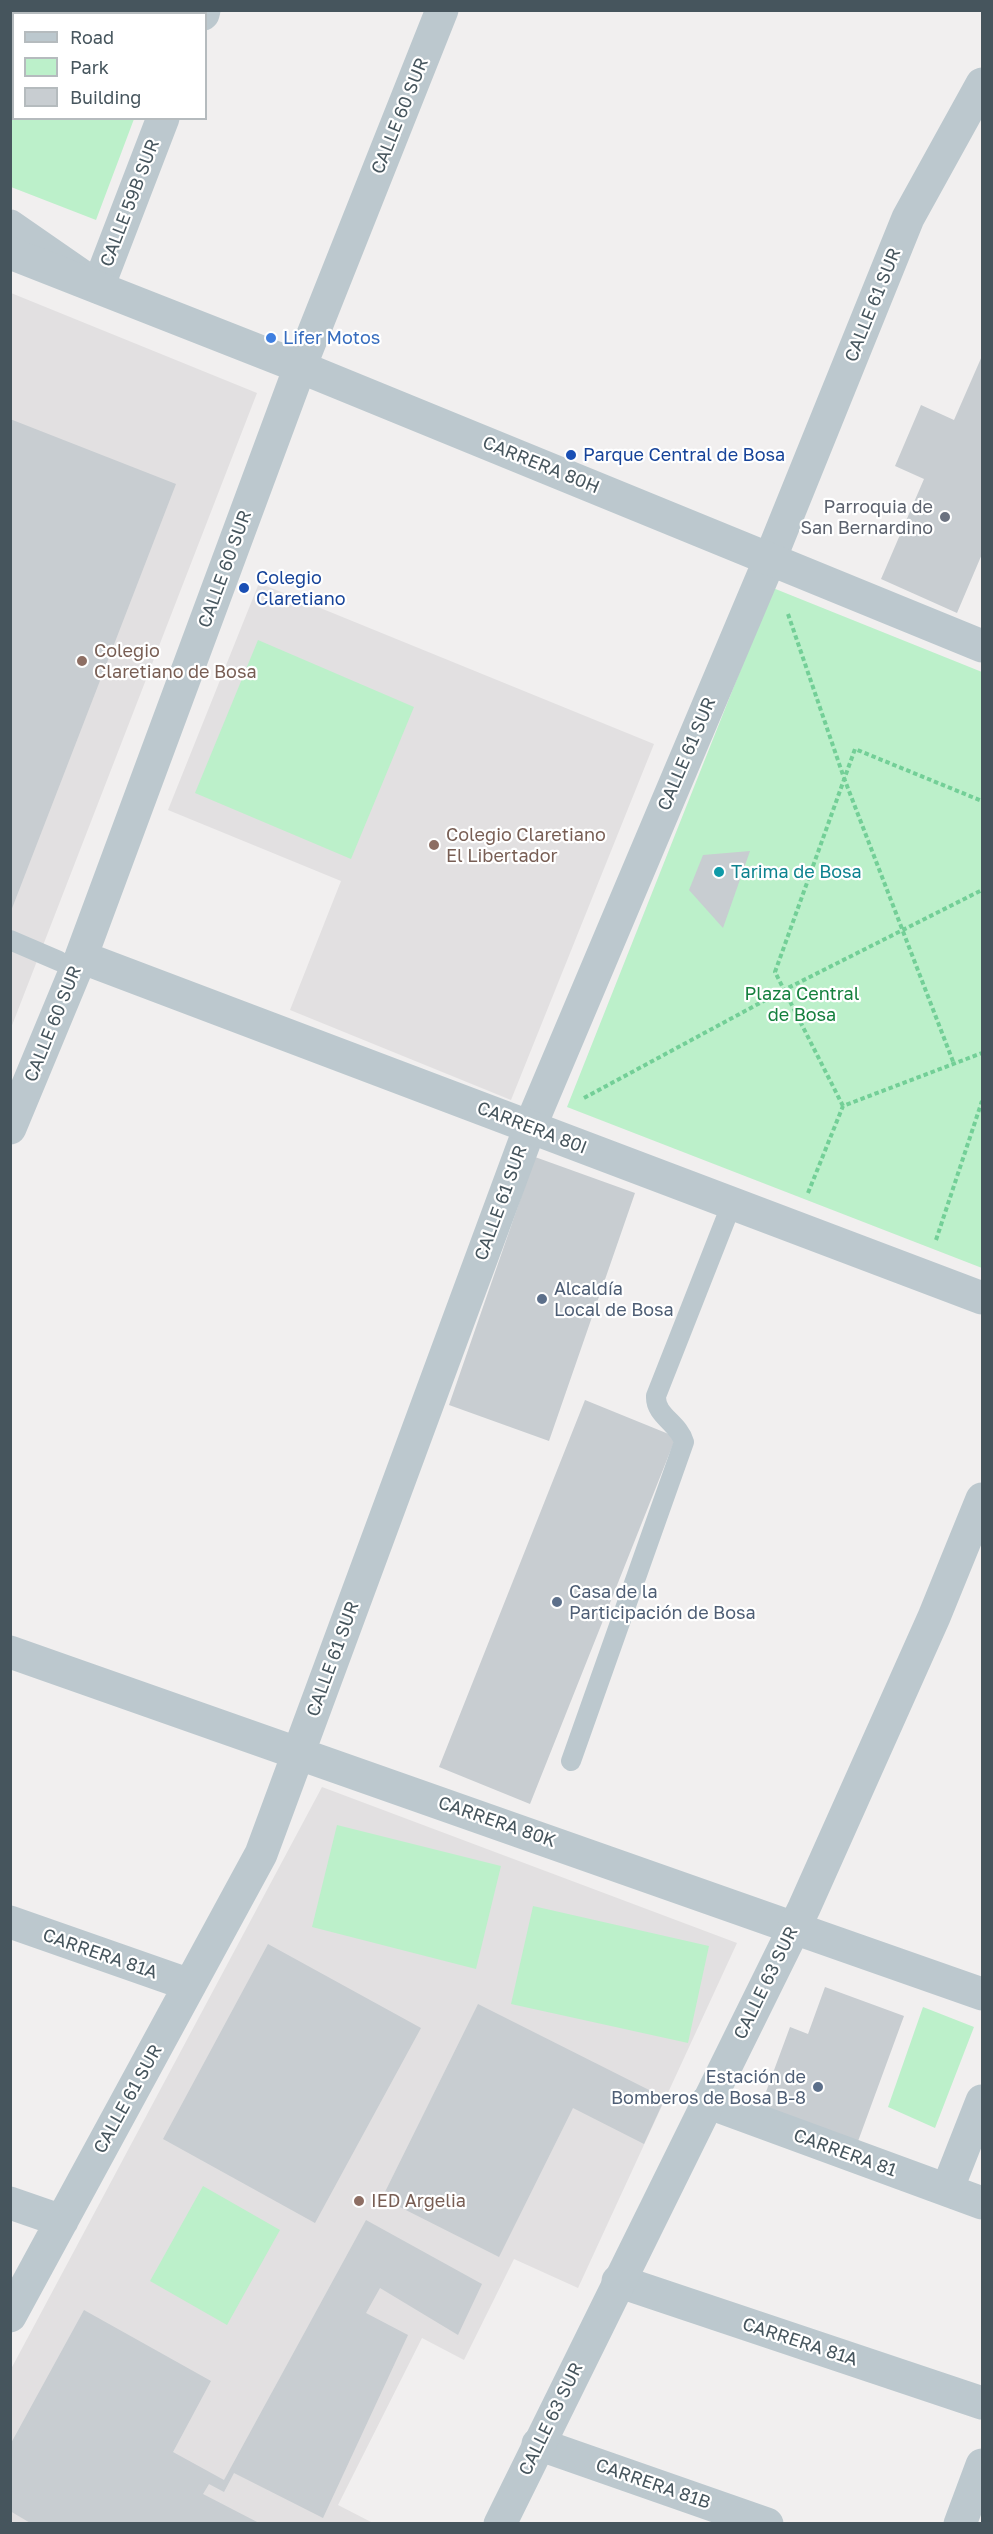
<!DOCTYPE html>
<html>
<head>
<meta charset="utf-8">
<style>
	body { margin:0 }
	#map { position:relative; width:993px; height:2534px; overflow:hidden; background:#f1efef; font-family:"Golos Text",sans-serif }
	canvas { display:block }
	.frame { position:absolute; inset:0; border:12px solid #46555d; pointer-events:none }
	.legend { position:absolute; left:12px; top:12px; width:195px; height:108px; box-sizing:border-box; background:#fff; border:2px solid #b5bbbe; margin:0; padding:8px 10px; list-style:none; font-size:18px; color:#46555d }
	.legend li { display:flex; align-items:center; gap:12px; height:30px }
	.legend b { width:30px; border:2px solid #b5bbbe }
</style>
</head>
<body>
<div id="map">
<canvas width="993" height="2534"></canvas>
<div class="frame"></div>
<ul class="legend">
<li><b style="height:8px;background:#bcc8ce"></b>Road</li>
<li><b style="height:16px;background:#bcf0ca"></b>Park</li>
<li><b style="height:16px;background:#c8cdd1"></b>Building</li>
</ul>
</div>
<script>
const context = document.querySelector('canvas').getContext('2d');
context.lineJoin = 'round';
function fill(path, color) {
  context.fillStyle = color;
  context.fill(path, 'evenodd');
}
function stroke(path, color, width, dash) {
  context.strokeStyle = color;
  context.lineWidth = width;
  context.lineCap = dash ? 'butt' : 'round';
  context.setLineDash(dash || []);
  context.stroke(path);
}
function label(font, color, halo, rows, align = 'center') {
  context.font = font + ' "Golos Text",sans-serif';
  context.lineWidth = 4.5;
  context.setLineDash([]);
  context.textBaseline = 'middle';
  context.strokeStyle = halo;
  context.fillStyle = color;
  for (const [text, x, y, turn = 0] of rows) {
    context.save();
    context.translate(x, y);
    context.rotate((+turn || 0) * Math.PI / 180);
    context.textAlign = isNaN(turn) ? turn : align;
    if (halo) context.strokeText(text, 0, 0);
    context.fillText(text, 0, 0);
    context.restore();
  }
}
fill(new Path2D(`
	M11,293L257,393L11,1028Z
	M259,583L654,744L511,1100L290,1010L341,881L168,810Z
	M322,1787L737,1943L578,2288L514,2259L464,2360L422,2338L338,2505L373,2523L11,2524V2369Z`), '#e2e0e1');
fill(new Path2D(`
	M10,11H174L173,14H14V118L134,119L96,220L11,187Z
	M773,588L982,672V1268L567,1107Z
	M258,640L414,707L351,859L195,793Z
	M337,1825L501,1866L476,1969L312,1927Z
	M533,1906L709,1946L688,2043L511,2004Z
	M923,2007L974,2027L935,2128L888,2107Z
	M203,2186L280,2230L227,2325L150,2281Z`), '#bcf0ca');
fill(new Path2D(`
	M982,356V554L957,613L881,579L924,479L895,466L921,405L954,420Z
	M10,419L176,484L11,911H10Z
	M750,851L723,928L689,890L703,855Z
	M535,1157L635,1193L549,1441L449,1405Z
	M585,1400L676,1437L530,1804L439,1767Z
	M268,1944L421,2028L315,2223L163,2139Z
	M825,1987L904,2016L857,2144L760,2108L790,2027L808,2034Z
	M478,2004L665,2098L644,2144L573,2108L499,2257L382,2198Z
	M366,2220L482,2284L458,2335L380,2288L366,2313L408,2335L323,2518L234,2473L224,2492L209,2484L203,2494L261,2524H32L10,2511V2445L84,2310L211,2381L173,2452L224,2480Z`), '#c8cdd1');
stroke(new Path2D(`
	M788,614L844,778L954,1064
	M584,1098L784,990L982,890
	M843,1106L775,972L855,749L982,801
	M808,1193L843,1106L982,1053
	M936,1240L982,1101`), '#73cf97', 4, [4.5, 3]);
stroke(new Path2D(`
	M10,940L59,961
	M571,1761L684,1442C679,1423 655,1416 656,1396L732,1203`), '#bcc8ce', 20);
stroke(new Path2D(`
	M203,14L204,10
	M10,226L98,287L163,118
	M10,1652L794,1928
	M10,1922L190,1985
	M707,2102L982,2203
	M947,2190L982,2101
	M10,2203L62,2221
	M618,2281L982,2403
	M10,2316L261,1854L530,1127L770,559L908,218L982,84
	M538,2444L767,2524
	M960,2524L982,2465`), '#bcc8ce', 33);
stroke(new Path2D(`
	M10,253L300,367L982,646
	M81,957L982,1298
	M10,1128L81,957L300,367L442,10
	M794,1928L982,1994
	M500,2524L804,1908L934,1617L982,1499`), '#bcc8ce', 33);
for (const [x, y, r, color] of [
	[271,338,6,"#3f7fe0"],
	[571,455,6,"#1a4fb4"],
	[945,517,6,"#6b7280"],
	[244,588,6,"#1a4fb4"],
	[82,661,6,"#8d6e63"],
	[434,845,6,"#8d6e63"],
	[719,872,6,"#0f9aa8"],
	[542,1299,6,"#5c6f8a"],
	[557,1602,6,"#5c6f8a"],
	[818,2087,6,"#5c6f8a"],
	[359,2201,6,"#8d6e63"]
]) {
  const dot = new Path2D();
  dot.arc(x, y, r, 0, 2 * Math.PI);
  context.fillStyle = color;
  context.fill(dot);
  stroke(dot, '#fff', 2);
}
label('18px', '#46555d', '#fff', [
	["CALLE 60 SUR",400,116,-68],
	["CALLE 59B SUR",130,203,-69],
	["CALLE 61 SUR",873,305,-68],
	["CARRERA 80H",541,465,22],
	["CALLE 60 SUR",225,569,-70],
	["CALLE 61 SUR",687,754,-67],
	["CALLE 60 SUR",53,1024,-68],
	["CARRERA 80I",532,1128,21],
	["CALLE 61 SUR",501,1203,-70],
	["CALLE 61 SUR",333,1659,-70],
	["CARRERA 80K",497,1822,19],
	["CARRERA 81A",100,1954,19],
	["CALLE 63 SUR",766,1983,-64],
	["CALLE 61 SUR",128,2099,-61],
	["CARRERA 81",845,2153,20],
	["CARRERA 81A",800,2342,18],
	["CALLE 63 SUR",551,2419,-64],
	["CARRERA 81B",653,2484,19]
]);
label('18px', '#366cbe', '#fff', [
	["Lifer Motos",283,338]
], 'left');
label('18px', '#164399', '#fff', [
	["Parque Central de Bosa",583,455],
	["Colegio",256,578],
	["Claretiano",256,599]
], 'left');
label('18px', '#5b616d', '#fff', [
	["Parroquia de",933,507],
	["San Bernardino",933,528]
], 'right');
label('18px', '#785e54', '#fff', [
	["Colegio",94,651],
	["Claretiano de Bosa",94,672],
	["Colegio Claretiano",446,835],
	["El Libertador",446,856],
	["IED Argelia",371,2201]
], 'left');
label('18px', '#0d838f', '#fff', [
	["Tarima de Bosa",731,872]
], 'left');
label('18px', '#15803e', '#fff', [
	["Plaza Central",802,994],
	["de Bosa",802,1015]
]);
label('18px', '#4e5e75', '#fff', [
	["Alcaldía",554,1289],
	["Local de Bosa",554,1310],
	["Casa de la",569,1592],
	["Participación de Bosa",569,1613],
	["Estación de",806,2077,"right"],
	["Bomberos de Bosa B-8",806,2098,"right"]
], 'left');
</script>
</body>
</html>
